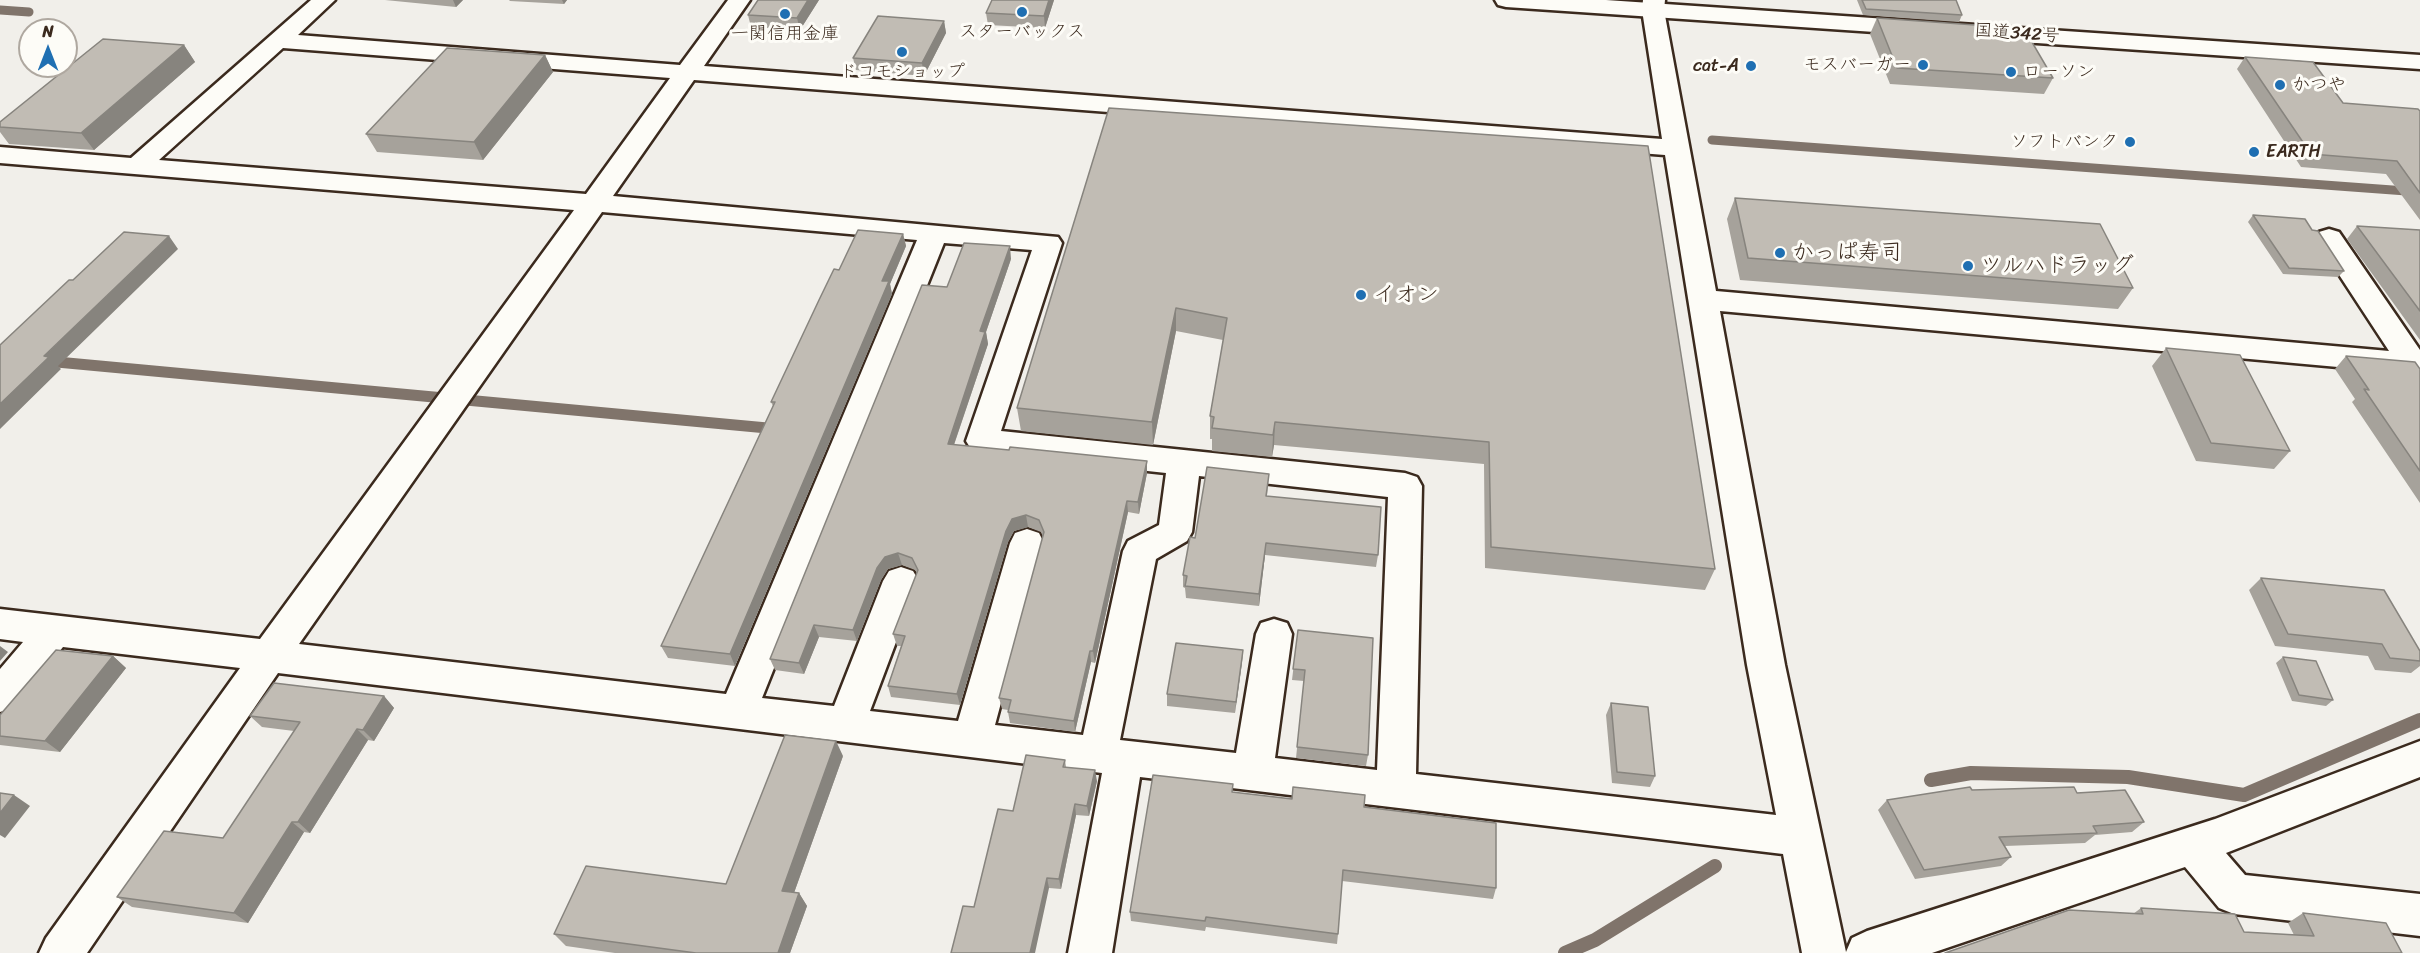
<!DOCTYPE html>
<html>
<head>
<meta charset="utf-8">
<style>
	body { margin:0 }
	#map { position:relative; width:2420px; height:953px; overflow:hidden; background:#f1efea; font-family:Sriracha,sans-serif }
	canvas { display:block }
	.north { position:absolute; left:18px; top:18px; width:60px; height:60px; box-sizing:border-box; background:#fdfcf7; border:2px solid #afa8a0; border-radius:50%; rotate:0deg; font-size:16px; font-weight:700; line-height:24px; text-align:center; color:#3b2a1e }
	.north::after { content:''; display:block; margin:auto; width:21px; height:27px; background:#1f6fb2; clip-path:polygon(50% 0,100% 100%,50% 72%,0 100%) }
</style>
</head>
<body>
<div id="map">
<canvas width="2420" height="953"></canvas>
<div class="north">N</div>
</div>
<script>
const context = document.querySelector('canvas').getContext('2d');
context.lineJoin = 'round';
function stroke(path, color, width, dash) {
  context.strokeStyle = color;
  context.lineWidth = width;
  context.lineCap = dash ? 'butt' : 'round';
  context.setLineDash(dash || []);
  context.stroke(path);
}
function fill(path, color) {
  context.fillStyle = color;
  context.fill(path, 'evenodd');
}
function label(font, color, halo, rows, align = 'center') {
  context.font = font + ' Sriracha,"Klee One",sans-serif';
  context.lineWidth = 6;
  context.setLineDash([]);
  context.textBaseline = 'middle';
  context.strokeStyle = halo;
  context.fillStyle = color;
  for (const [text, x, y, turn = 0] of rows) {
    context.save();
    context.translate(x, y);
    context.rotate((+turn || 0) * Math.PI / 180);
    context.textAlign = isNaN(turn) ? turn : align;
    if (halo) context.strokeText(text, 0, 0);
    context.fillText(text, 0, 0);
    context.restore();
  }
}
stroke(new Path2D(`
	M0,10L29,12
	M1712,140L2420,192`), '#80746b', 9);
stroke(new Path2D(`
	M46,361L778,429`), '#80746b', 11);
stroke(new Path2D(`
	M1931,780L1971,773L2128,777L2244,795L2420,720
	M1565,953L1595,940L1715,866`), '#80746b', 14);
const minor = new Path2D(`
	M311,0H335L298,35L680,65L728,0H750L704,66L1662,139L1642,10L1643,0H1665L1664,10L1716,291L2389,351L2315,238L2319,232L2329,229L2339,232L2420,350V384L2409,381L2404,373L1720,311L1785,665L1846,952L1852,938L1867,931L2215,819L2420,741V777L2226,853L2245,875L2420,894V936L2234,914L2219,908L2185,867L1932,953H1802L1783,854L1140,777L1112,953H1068L1102,773L278,673L87,953H39L46,938L240,668L63,647L13,708L0,712V669L23,642L0,639V609L260,639L574,210L0,163V147L131,158ZM283,48L670,78L586,194L159,160ZM694,80L1665,155L1747,665L1776,815L1416,774L1422,486L1417,477L1405,473L1001,431L1062,243L1058,237L613,196ZM602,212L917,240L726,694L299,644ZM944,243L1032,250L966,441L971,449L982,453L1166,473L1159,525L1128,541L1123,551L1083,735L995,725L1044,543L1039,533L1027,529L1015,533L1010,543L958,721L870,711L919,581L913,571L901,567L889,571L883,581L834,706L762,698ZM1199,476L1388,497L1377,770L1275,758L1292,634L1287,623L1274,619L1261,623L1256,634L1236,753L1120,740L1156,559L1187,541L1192,532Z`);
const highway = new Path2D(`
	M1495,0H1606L2420,55V69L1506,7L1498,5Z`);
stroke(minor, '#3b2a1e', 5);
stroke(highway, '#3b2a1e', 5);
fill(minor, '#fdfcf7');
fill(highway, '#fdfcf7');
fill(new Path2D(`
	M385,0H463L456,7Z
	M509,0H567L564,4L510,1Z
	M819,0L800,30L751,27L748,15Z
	M992,0H1054L1045,28L988,25L986,13Z
	M1857,0H1956L1962,15L1959,22L1863,15Z
	M1877,18L1979,34L2053,78L2044,94L1890,84L1870,34Z
	M944,21L946,33L924,76L856,70L853,58Z
	M184,45L195,62L94,150L9,144L0,132V122Z
	M545,55L553,72L483,160L377,152L366,134Z
	M2245,57L2343,103L2420,111V220L2386,174L2301,167L2237,69Z
	M1109,108L1715,569L1705,590L1485,568L1484,464L1274,445L1272,457L1212,451V439H1210V416L1223,340L1176,331L1153,445L1021,431L1017,408Z
	M1735,198L2133,288L2118,309L1740,280L1727,219Z
	M2253,215L2312,230L2344,271L2338,277L2283,274L2248,222Z
	M2357,226L2420,230V340L2347,239Z
	M903,234L906,246L890,284L892,294L735,666L668,658L661,646L773,406L771,402Z
	M1011,259L986,332L988,344L954,445L1147,473L1139,514L1128,512L1095,663L1091,662L1075,732L1010,723L1008,712V710L1002,709L999,698L1043,537L1041,532L1028,527L1014,531L1008,542L960,705L891,697L888,686L901,646H897L893,634L917,573L915,570L902,565L888,569L881,580L857,641L819,637L804,674L775,670L770,659Z
	M2166,348L2290,451L2274,469L2196,461L2152,366Z
	M2346,356L2420,369V503L2352,402L2355,399L2335,369Z
	M1269,474L1267,496L1378,555L1376,567L1265,555L1259,606L1186,598L1185,588L1183,587V575L1195,538Z
	M2261,578L2354,587L2420,651V666L2411,673L2375,670L2368,656L2275,646L2249,590Z
	M1298,630L1368,755L1366,766L1296,758L1304,681L1292,680Z
	M1243,650L1242,662L1235,713L1167,706V694Z
	M113,656L126,668L60,752L0,745V715Z
	M2283,657L2333,700L2326,706L2292,701L2276,663Z
	M384,696L394,708L374,741L368,740L310,833L304,832L248,923L132,907L117,897L223,838L294,731L262,727L250,716Z
	M1611,703L1655,776L1650,787L1612,783L1606,715Z
	M843,756L794,893H799L807,906L790,953H615L566,946L554,934L726,884Z
	M1065,760L1066,767L1097,781L1089,816L1076,815L1061,889L1049,888L974,907L1013,811Z
	M1233,784L1232,792L1364,807L1496,888L1493,899L1342,881L1338,934L1337,944L1206,927L1205,931L1131,921L1130,912Z
	M1972,790L2077,793L2144,822L2132,832L2095,835L2085,843L2005,846L2011,857L2001,866L1915,879L1878,810L1887,800Z
	M2141,908L2244,932L2294,935L2288,923L2303,913L2402,953H1945L2133,914Z`), '#a6a29b');
fill(new Path2D(`
	M453,0H463L456,7Z
	M562,0H567L564,4Z
	M808,0H819L800,30L797,18Z
	M1049,0H1054L1045,28L1044,16Z
	M944,21L946,33L924,76L922,63Z
	M184,45L195,62L94,150L81,133Z
	M545,55L553,72L483,160L474,142Z
	M903,234L906,246L890,284L892,294L735,666L730,654L882,281Z
	M169,236L178,249L58,366L61,369L0,429V404L44,356Z
	M1010,246L1011,259L986,332L988,344L950,456L948,444L980,331Z
	M1176,308V331L1153,445L1152,422Z
	M1275,422L1274,445L1272,457L1273,435Z
	M1147,461V473L1139,514L1138,502Z
	M1127,501L1128,512L1095,663L1093,651Z
	M1026,515L1028,527L1014,531L1008,542L960,705L957,694L1006,531L1012,519Z
	M1266,543L1265,555L1259,606V594Z
	M898,553L902,565L888,569L881,580L857,641L853,630L877,568L885,557Z
	M814,625L819,637L804,674L799,663Z
	M0,646L8,652L0,661Z
	M1243,650L1242,662L1235,713L1236,702Z
	M1090,651L1091,662L1075,732L1074,721Z
	M113,656L126,668L60,752L45,741Z
	M384,696L394,708L374,741L363,730Z
	M357,729L368,740L310,833L298,822Z
	M836,741L843,756L790,904L782,891Z
	M1095,770L1097,781L1089,816L1087,806Z
	M14,795L30,806L5,838L0,835V813Z
	M1075,804L1076,815L1061,889L1059,879Z
	M292,822L304,832L248,923L234,913Z
	M1047,878L1049,888L1035,953H1030Z
	M799,893L807,906L790,953H778Z`), '#87847e');
const building = new Path2D(`
	M758,0H808L797,18L748,15Z
	M992,0H1049L1044,16L986,13Z
	M1862,0H1956L1962,15L1866,9Z
	M878,16L944,21L922,63L853,58Z
	M1877,18L1975,25L1979,34L2029,37L2053,78L1897,68Z
	M103,39L184,45L81,133L0,127V122Z
	M447,48L545,55L474,142L366,134Z
	M2245,57L2313,62L2343,103L2418,109L2420,111V193L2397,161L2311,154Z
	M1109,108L1648,146L1715,569L1491,547L1489,442L1275,422L1273,435L1212,428L1214,417L1210,416L1227,318L1176,308L1152,422L1017,408Z
	M1735,198L2100,224L2133,288L1748,258Z
	M2253,215L2305,219L2312,230L2318,231L2344,271L2289,268Z
	M2357,226L2420,230V311Z
	M858,230L903,234L882,281H889L730,654L661,646L775,402H771L819,300L834,269L839,270Z
	M124,232L169,236L44,356L49,357L0,404V345L69,280H73Z
	M964,243L1010,246L980,331L985,332L948,444L1009,450L1010,447L1147,461L1138,502L1127,501L1093,651H1090L1074,721L1008,712L1011,700L999,698L1044,532L1039,520L1026,515L1012,519L1006,531L957,694L888,686L905,636L893,634L918,570L912,558L898,553L885,557L877,568L853,630L814,625L799,663L770,659L922,285L947,287Z
	M2166,348L2240,355L2290,451L2211,443Z
	M2346,356L2415,362L2420,369V471L2364,389L2369,390Z
	M1207,467L1269,474L1266,496L1381,507L1378,555L1266,543L1259,594L1185,586L1187,576L1183,575L1190,537L1195,538Z
	M2261,578L2384,590L2420,651V661L2390,658L2382,644L2288,634Z
	M1298,630L1373,638L1368,755L1297,747L1305,670L1293,669Z
	M1176,643L1243,650L1236,702L1167,694Z
	M56,650L113,656L45,741L0,736V715Z
	M2283,657L2316,661L2333,700L2299,695Z
	M274,683L384,696L363,730L357,729L298,822H292L234,913L117,897L164,831L223,838L300,722L250,716Z
	M1611,703L1648,707L1655,776L1617,772Z
	M785,735L836,741L782,891L799,893L778,953H696L554,934L586,866L726,884Z
	M1026,755L1065,760L1063,767L1095,770L1087,806L1075,804L1059,879L1047,878L1030,953H951L963,906L974,907L998,809L1013,811Z
	M1153,775L1233,784L1232,792L1292,799L1293,787L1365,795L1364,807L1496,823V888L1343,870L1338,934L1206,917L1205,921L1130,912Z
	M1970,787L1972,790L2074,787L2077,793L2125,790L2144,822L2093,826L2097,833L1999,837L2011,857L1924,870L1887,800Z
	M0,793L14,795L0,813Z
	M2141,908L2235,914L2244,932L2314,936L2303,913L2386,923L2402,953H1945L2069,910L2143,914Z`);
fill(building, '#c1bcb4');
stroke(building, '#87847e', 1.5);
for (const [x, y, r, color] of [
	[1022,12,6,"#1f6fb2"],
	[785,14,6,"#1f6fb2"],
	[902,52,6,"#1f6fb2"],
	[1923,65,6,"#1f6fb2"],
	[1751,66,6,"#1f6fb2"],
	[2011,72,6,"#1f6fb2"],
	[2280,85,6,"#1f6fb2"],
	[2130,142,6,"#1f6fb2"],
	[2254,152,6,"#1f6fb2"],
	[1780,253,6,"#1f6fb2"],
	[1968,266,6,"#1f6fb2"],
	[1361,295,6,"#1f6fb2"]
]) {
  const dot = new Path2D();
  dot.arc(x, y, r, 0, 2 * Math.PI);
  context.fillStyle = color;
  context.fill(dot);
  stroke(dot, '#fdfcf7', 2);
}
label('18px', '#3b2a1e', '#fdfcf7', [
	["スターバックス",1022,32],
	["一関信用金庫",785,34],
	["モスバーガー",1911,65,"right"],
	["cat-A",1739,66,"right"],
	["ドコモショップ",902,72],
	["ローソン",2023,72,"left"],
	["かつや",2292,85,"left"],
	["ソフトバンク",2118,142,"right"],
	["EARTH",2266,152,"left"]
]);
label('18px', '#3b2a1e', '#fdfcf7', [
	["国道342号",2017,34,4]
]);
label('22px', '#3b2a1e', '#fdfcf7', [
	["かっぱ寿司",1792,253],
	["ツルハドラッグ",1980,266],
	["イオン",1373,295]
], 'left');
</script>
</body>
</html>
